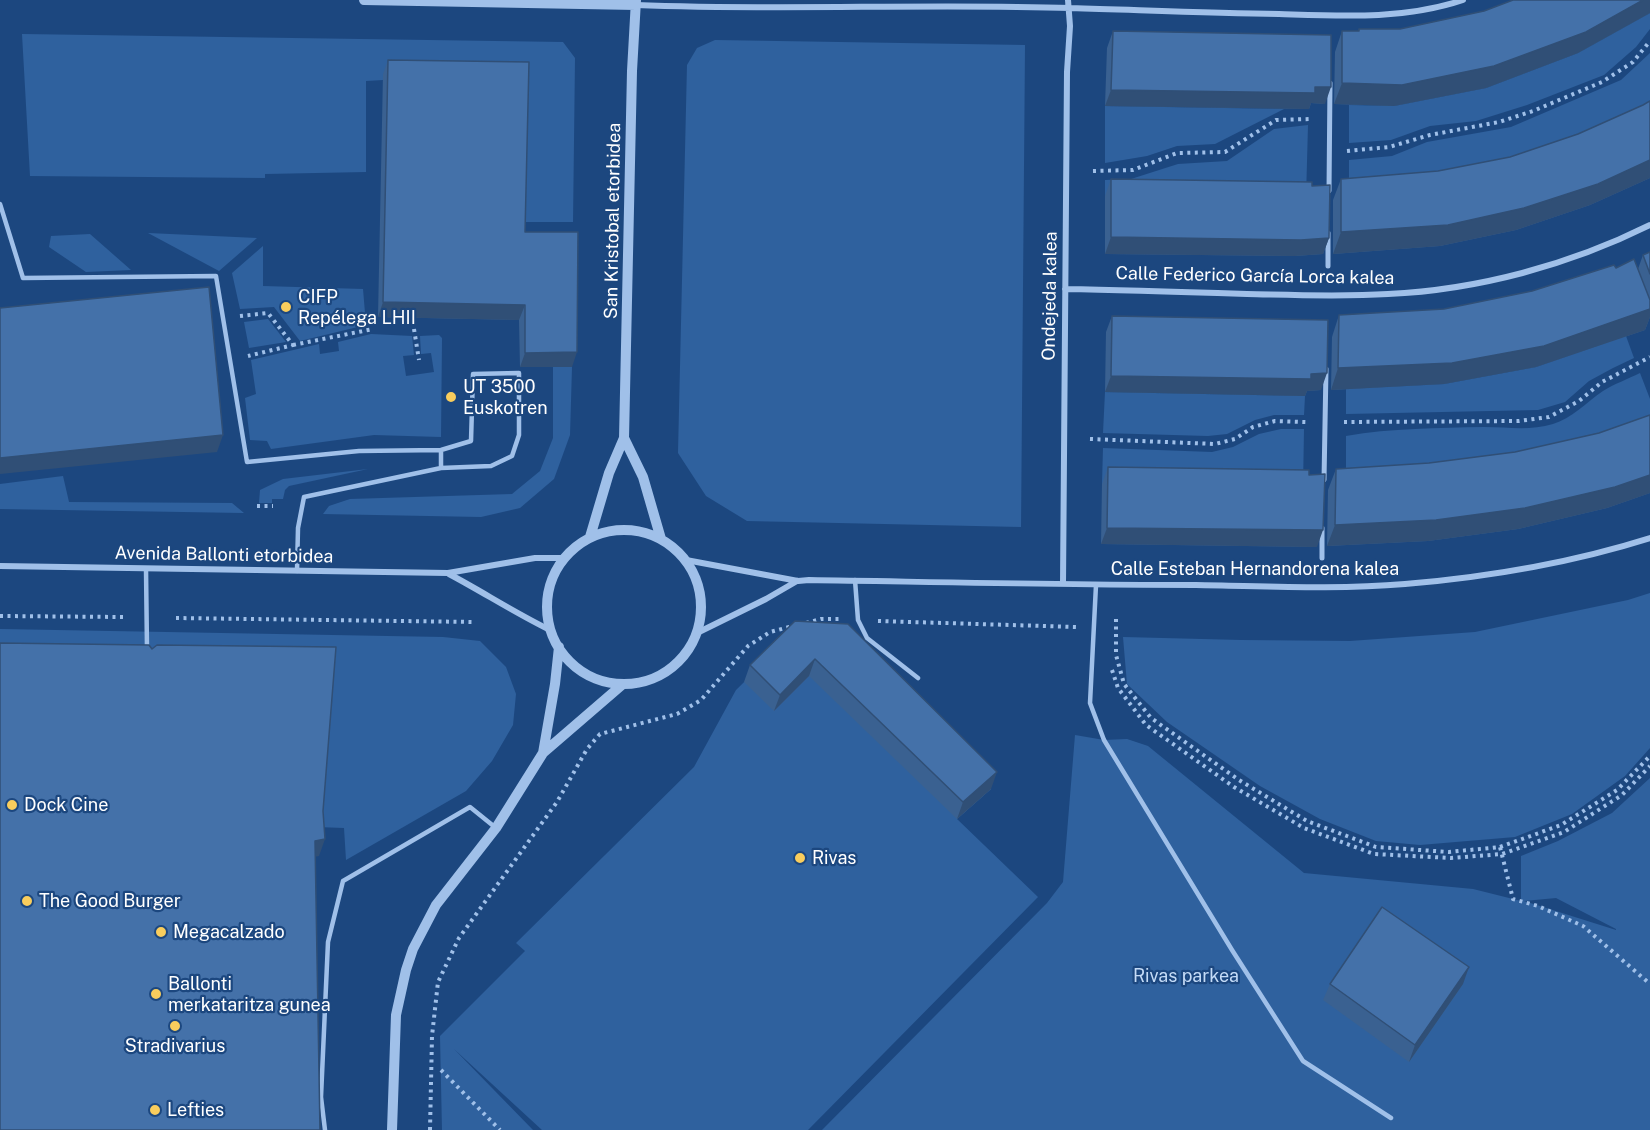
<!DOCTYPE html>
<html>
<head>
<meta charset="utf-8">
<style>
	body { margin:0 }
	canvas { display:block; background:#1c477f }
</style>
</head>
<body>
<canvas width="1650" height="1130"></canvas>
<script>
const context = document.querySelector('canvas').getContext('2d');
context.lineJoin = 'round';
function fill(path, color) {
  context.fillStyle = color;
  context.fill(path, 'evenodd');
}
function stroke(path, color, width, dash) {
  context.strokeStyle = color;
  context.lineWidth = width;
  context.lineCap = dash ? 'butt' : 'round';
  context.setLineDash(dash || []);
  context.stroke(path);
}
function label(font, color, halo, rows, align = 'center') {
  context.font = font + ' "Public Sans",sans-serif';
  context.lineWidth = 4.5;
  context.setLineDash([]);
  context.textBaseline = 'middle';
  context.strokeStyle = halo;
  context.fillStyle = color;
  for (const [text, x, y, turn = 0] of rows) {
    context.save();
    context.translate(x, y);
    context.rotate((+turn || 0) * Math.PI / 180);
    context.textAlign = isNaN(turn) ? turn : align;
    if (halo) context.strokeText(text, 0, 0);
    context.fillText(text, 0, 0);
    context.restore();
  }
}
fill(new Path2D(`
	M1650,13V29L1636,47L1604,75L1527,105L1476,121L1430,126L1391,140L1349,143V105L1394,106L1486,88L1578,53Z
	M22,34L563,42L575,58L573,222H520L383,74V80L366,81V172L265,174V178L30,176Z
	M715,40L1025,45L1021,527L747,521L706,496L678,453L687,65L697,48Z
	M1650,53V118L1636,126L1349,199V160L1392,156L1427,142L1511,127L1621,80Z
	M1105,106L1284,109L1215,144L1177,146L1147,156L1105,163Z
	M1308,125L1306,198L1105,196V180L1131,179L1178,164L1227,161L1274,129Z
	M148,233L257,238L219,271Z
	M90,234L131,270L86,272L49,247L51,236Z
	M263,246V286L363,289L366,325L300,341L274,307L240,309L232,273Z
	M268,319L286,342L249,348L244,322Z
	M371,334L412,336L414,355L403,356L406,376L434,372L431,353L421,354L420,336L439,335L442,338L441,437L374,435L271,449L267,441L250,440L245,398L256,394L251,360L319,344L320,354L339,351L338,342Z
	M1626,336L1634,358L1613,368L1589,381L1565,402L1538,410L1346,414V389L1444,384L1536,367Z
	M553,367H572L570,435L554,479L520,508L481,517L323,514L329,506L350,499L512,494L540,471L553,438Z
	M1640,373L1650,399V433L1346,489V436C1392,428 1438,428 1484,427C1508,427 1530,431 1553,424C1571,419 1587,402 1603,391C1614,384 1628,379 1640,373Z
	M1105,392L1305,396L1304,415H1274L1255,420L1227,434L1208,436L1103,433Z
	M1281,429H1304L1303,487L1102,484L1103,448L1212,452L1233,447L1259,434Z
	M368,469L289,486L285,490L283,499H272V503H259L260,490L283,479Z
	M63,476L69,502L232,503L244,513L0,509V484Z
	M1650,593V748L1625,776L1572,814L1515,837L1420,845L1376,841L1320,819L1260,786L1167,722L1127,684L1123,637L1241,640L1350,641L1475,632L1628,600Z
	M0,629L443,637L480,641L506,667L516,694L513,725L492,761L466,791L346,860L344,828L317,827L0,660Z
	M844,636L991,789L957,819L1038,897L808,1130H542L454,1049L533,1130H442L440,1036L525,951L516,943L694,767L736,690L789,638Z
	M1075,735L1104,740L1127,739L1148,746L1304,873L1473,889L1521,901V856L1558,841L1612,813L1650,778V1130H822L1047,903L1063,882ZM1556,898L1616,929V930L1524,901Z`), '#2f619e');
stroke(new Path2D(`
	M1347,151L1389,147L1430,135L1499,122L1533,111L1602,82L1633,62L1650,41
	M1093,171L1133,170L1177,153L1225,152L1276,120L1311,119
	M240,316L268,313L293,345L248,356
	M414,329L419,360
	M293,345L373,329
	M1344,422L1519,421L1549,417L1579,401L1602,382L1650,357
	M1090,439L1215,444L1235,439L1253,427L1275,421L1306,422
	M257,506H273
	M0,616L123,617
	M176,618L474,622
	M1116,619V655L1124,684L1151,718L1239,780L1307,821L1376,847L1449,852L1500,847L1513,899L1538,906L1583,926L1650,984
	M878,621L1077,627
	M806,623L821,619H840
	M1112,670L1118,688L1146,725L1234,787L1304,828L1374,854L1451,858L1502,854L1564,832L1622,795L1650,766
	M1500,847L1561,825L1617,790L1650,756
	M441,1070L500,1130
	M430,1130L432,1036L438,982L459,938L557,802L587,749L600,734L677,714L701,700L748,646L770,632L793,626`), '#a0c0e9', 4, [3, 4.5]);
stroke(new Path2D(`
	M0,204L23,278L216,276L247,462L359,451L441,450L471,441L473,374L519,373V435L512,456L491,466L441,468L304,497L298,528L297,571
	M441,468V450
	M146,569L147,650
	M855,580L858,620L867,638L918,678
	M1096,585L1090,703L1104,740L1232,950L1303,1061L1391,1118
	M325,1130L321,1097L328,942L343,881L470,807L496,828`), '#a0c0e9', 4.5);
stroke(new Path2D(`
	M1329,191L1330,83
	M1328,266V233
	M1324,480L1326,369
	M1322,558V528`), '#a0c0e9', 5);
stroke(new Path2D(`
	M636,5C781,11 926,3 1071,8C1140,10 1210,13 1279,14C1340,16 1404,20 1463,0
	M1065,289C1125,290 1186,292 1247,294C1294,295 1341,297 1388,294C1477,290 1570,265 1650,225
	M686,560L798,581L809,580C938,582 1067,585 1196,585C1265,586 1336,590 1405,584C1487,577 1571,563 1650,538
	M0,566L448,573L535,558H565
	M449,574C483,592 515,613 550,630
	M1063,584L1067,72L1070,26L1068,0
	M697,633L766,599L797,581`), '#a0c0e9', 6);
stroke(new Path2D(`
	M364,0L636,5
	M624,438L643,477L661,539
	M547 607a77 77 0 1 1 154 0a77 77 0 1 1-154 0Z
	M590,537L609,473L624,438L632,71L636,0
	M543,753L555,684L559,647
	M392,1130L396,1015L406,970L413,949L436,905L496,828L543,753L623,684`), '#a0c0e9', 10);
fill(new Path2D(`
	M1650,0V13L1578,53L1486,88L1394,106L1334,104L1335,52L1342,31H1358L1359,29H1400Z
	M1113,31L1325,104L1311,103L1309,109L1105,106L1107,48Z
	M388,60L525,232L572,367H520L519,320L378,317L383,74Z
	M1650,101V178L1590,205L1516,230L1440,246L1333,254V200L1341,179L1438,171L1510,157L1578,134L1643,105Z
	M1111,179L1312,186L1329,238L1323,254L1295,256L1105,254V196Z
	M1650,252V317L1645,330L1536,367L1444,384L1331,390L1332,337L1339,315L1444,309L1532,291L1616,268L1638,269L1643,255Z
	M1112,316L1321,390L1307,391L1305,396L1105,392L1106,332Z
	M1650,415V493L1607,508L1518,529L1428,541L1327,546L1328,490L1336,469L1429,463L1515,452L1599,433Z
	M1108,467L1309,475L1317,547L1101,544L1102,484Z
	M795,621L991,789L957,819L809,676L774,711L744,682L750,665Z
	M1330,984H1463L1409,1062L1323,1000Z`), '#3a6191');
fill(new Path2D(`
	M1643,0H1650V13L1578,53L1486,88L1394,106L1334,104L1342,83Z
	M1315,87H1331L1325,104L1311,103L1309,109L1105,106L1111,90Z
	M1650,160V178L1590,205L1516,230L1440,246L1333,254L1341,232Z
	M1111,237L1329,238L1323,254L1295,256L1105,254Z
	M383,302L525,305L519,320L378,317Z
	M1650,309V317L1645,330L1536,367L1444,384L1331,390L1338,368Z
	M577,352L572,367H520L525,353Z
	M1327,373L1321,390L1307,391L1305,396L1105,392L1111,376Z
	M223,435L217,452L0,474V458Z
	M1650,475V493L1607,508L1518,529L1428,541L1327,546L1335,525Z
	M1107,528L1323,530L1317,547L1101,544Z
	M815,659L809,676L774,711L780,695Z
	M997,772L991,789L957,819L963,802Z
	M325,839L319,856L309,858L315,841Z
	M1469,967L1463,984L1409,1062L1415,1045Z`), '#304f76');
const building = new Path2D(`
	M1513,0H1643L1586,32L1494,66L1402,85L1342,83V31H1359V29H1400L1484,11Z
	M1113,31L1331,35V87H1315V93L1111,90Z
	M388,60L529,62L525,232H578L577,352L525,353V305L383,302Z
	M1650,101V160L1598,184L1524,208L1448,225L1341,232V179L1438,171L1510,157L1578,134L1643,105Z
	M1111,179L1312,182V186L1330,185L1329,238L1301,240L1111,237Z
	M1650,252V274L1643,255Z
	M1634,259L1650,300V309L1544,346L1452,363L1338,368L1339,315L1444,309L1532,291L1614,265L1616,268Z
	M209,287L223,435L0,458V308Z
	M1112,316L1328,320L1327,373L1311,374V379L1111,376Z
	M1650,415V475L1615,487L1525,508L1436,520L1335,525L1336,469L1429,463L1515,452L1599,433Z
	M1108,467L1309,470V475L1325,474L1323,530L1107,528Z
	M795,621L848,624L997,772L963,802L815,659L780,695L750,665Z
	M0,643L149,645L152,649L157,645L336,647L323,811L325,839L315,841L320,1130H0Z
	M1382,907L1469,967L1415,1045L1330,984Z`);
fill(building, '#4471a9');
stroke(building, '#304f76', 1.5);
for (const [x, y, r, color] of [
	[286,307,6,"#f9cd5d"],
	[451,397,6,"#f9cd5d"],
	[12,805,6,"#f9cd5d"],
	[800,858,6,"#f9cd5d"],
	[27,901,6,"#f9cd5d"],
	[161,932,6,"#f9cd5d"],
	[156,994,6,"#f9cd5d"],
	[175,1026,6,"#f9cd5d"],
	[155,1110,6,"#f9cd5d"]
]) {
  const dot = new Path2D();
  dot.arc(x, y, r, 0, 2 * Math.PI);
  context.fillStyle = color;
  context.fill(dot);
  stroke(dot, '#1c477f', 2);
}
label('18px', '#fff', '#1c477f', [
	["San Kristobal etorbidea",613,221,-89],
	["Calle Federico García Lorca kalea",1255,276,1],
	["Ondejeda kalea",1050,296,-89],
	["Avenida Ballonti etorbidea",224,555,1],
	["Calle Esteban Hernandorena kalea",1255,569]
]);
label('18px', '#fff', '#1c477f', [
	["CIFP",298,297],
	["Repélega LHII",298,318],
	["UT 3500",463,387],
	["Euskotren",463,408],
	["Dock Cine",24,805],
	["Rivas",812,858],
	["The Good Burger",39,901],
	["Megacalzado",173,932],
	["Ballonti",168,984],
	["merkataritza gunea",168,1005],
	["Stradivarius",175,1046,"center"],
	["Lefties",167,1110]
], 'left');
label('18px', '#c4dbf7', '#1c477f', [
	["Rivas parkea",1186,976]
]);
</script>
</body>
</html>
